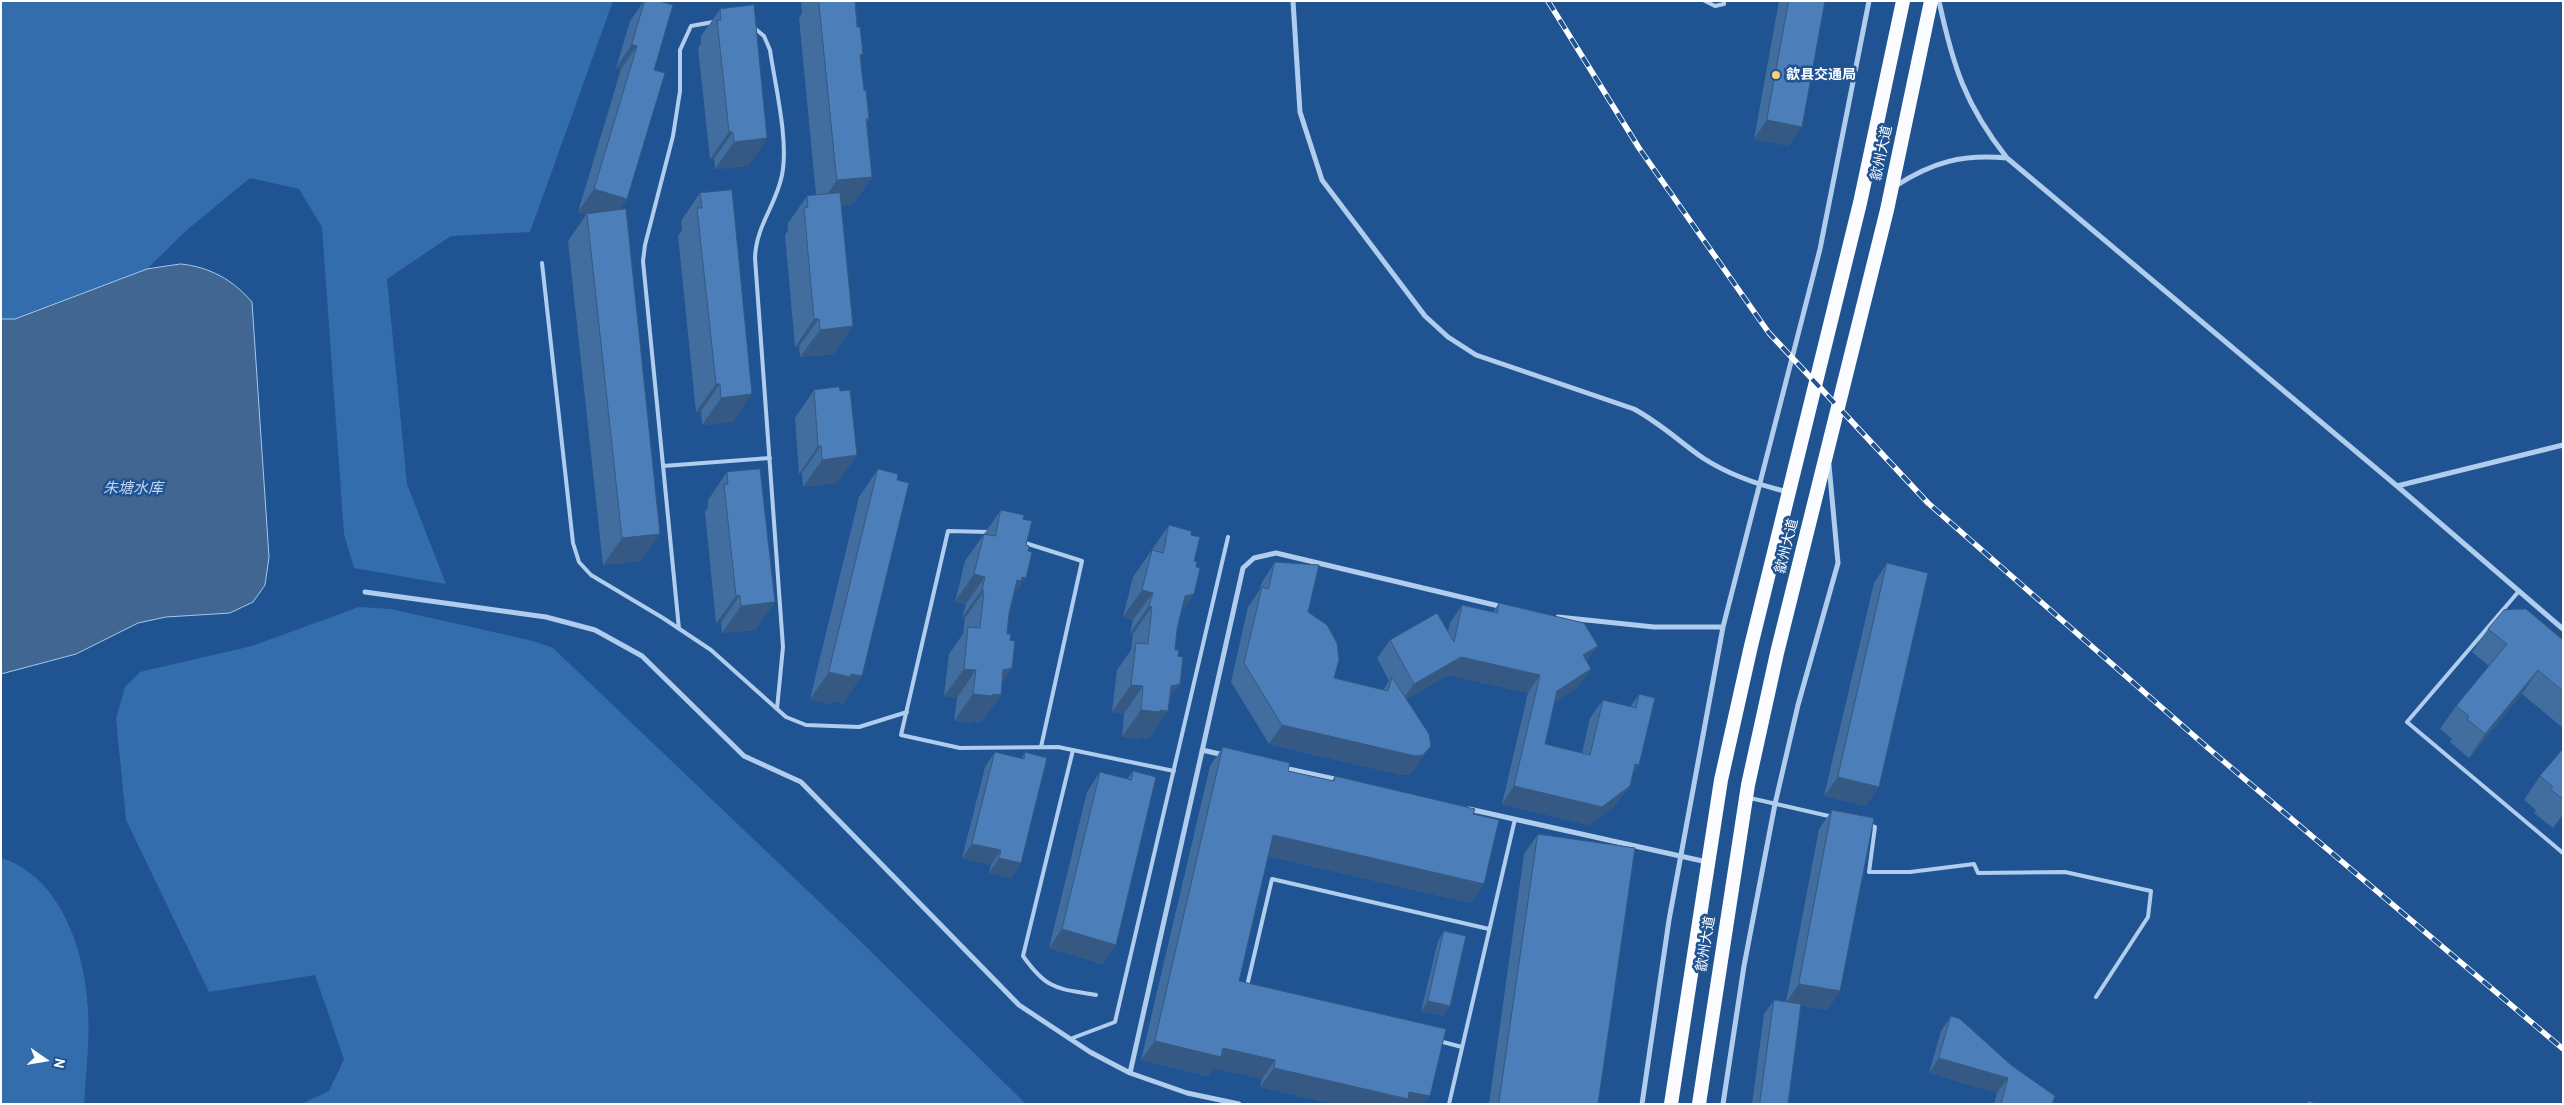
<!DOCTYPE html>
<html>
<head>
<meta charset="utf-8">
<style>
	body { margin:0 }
	#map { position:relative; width:2564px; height:1105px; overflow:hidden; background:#205391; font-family:"PT Sans",sans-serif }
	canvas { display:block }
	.frame { position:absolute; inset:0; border:2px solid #fff; pointer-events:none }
	.north { position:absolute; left:20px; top:1035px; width:50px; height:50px; -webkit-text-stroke:4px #205391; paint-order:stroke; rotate:103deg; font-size:14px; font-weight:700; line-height:20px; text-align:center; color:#fff }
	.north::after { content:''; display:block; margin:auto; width:18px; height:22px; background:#fff; clip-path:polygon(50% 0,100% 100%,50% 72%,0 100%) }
</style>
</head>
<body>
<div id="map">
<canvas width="2564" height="1105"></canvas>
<div class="frame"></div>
<div class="north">N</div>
</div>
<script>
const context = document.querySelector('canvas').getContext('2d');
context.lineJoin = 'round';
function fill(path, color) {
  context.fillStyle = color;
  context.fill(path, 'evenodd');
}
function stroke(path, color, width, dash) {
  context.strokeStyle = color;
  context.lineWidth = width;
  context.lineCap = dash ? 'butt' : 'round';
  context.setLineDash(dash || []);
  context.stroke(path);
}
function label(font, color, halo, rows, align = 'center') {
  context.font = font + ' "PT Sans","Noto Sans SC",sans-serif';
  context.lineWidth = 5;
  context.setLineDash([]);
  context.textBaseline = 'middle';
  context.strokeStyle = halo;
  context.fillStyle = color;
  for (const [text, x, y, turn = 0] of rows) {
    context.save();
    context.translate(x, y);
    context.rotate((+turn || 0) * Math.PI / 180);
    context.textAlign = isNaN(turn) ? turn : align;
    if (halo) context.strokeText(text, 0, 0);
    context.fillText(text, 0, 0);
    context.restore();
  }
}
fill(new Path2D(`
	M1,1H613L530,232L451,236L387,279L407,484L446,584L354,568L344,534L322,227L299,189L250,178L187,230L147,269L15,319H1Z
	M359,607L391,609L533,641L553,648L853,934L1026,1104H301L329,1091L344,1059L315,975L209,992L126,820L116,719L125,687L140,672L252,646Z
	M1,858C61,876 85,952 88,1008C90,1040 86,1072 84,1104H1Z`), '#336dae');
const water = new Path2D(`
	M181,264C210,267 233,280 252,302L269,557L265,585L253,602L230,613L166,617L138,623L76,654L1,674V319H15L147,269Z`);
fill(water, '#416692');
stroke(water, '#a4c8ef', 1);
stroke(new Path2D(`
	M1705,1L1715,6L1724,4V1
	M753,27L764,36L770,50C775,85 789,141 782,175C776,206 756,225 755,258L783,647L777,709
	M542,263L573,543L579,562L591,575L663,618L711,650L786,717L806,725L859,727L907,712
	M663,466L770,458
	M989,532L948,531L901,735L960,748L1058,747L1174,771
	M1022,542L1082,561L1041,747
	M2519,591L2407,722L2563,853
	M679,629L643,261L645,245L673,136L680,91V50L691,26L713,22
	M1073,750L1023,956C1048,991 1057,988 1096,995
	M1750,798L1833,817
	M1869,825L1875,827L1869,872H1910L1974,864L1978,873L2065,872L2151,891L2148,917L2096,997
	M1247,986L1272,879L1489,929
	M1070,1039L1115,1022L1228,537
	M1439,1041L1462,1047
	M1449,1104L1515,819`), '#b0cded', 4);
stroke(new Path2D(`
	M1293,1L1300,112L1322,180L1425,316L1448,337L1476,355L1634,409C1660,423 1680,442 1703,458C1729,475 1759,485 1788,492
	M1939,1C1953,66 1965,105 2007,158L2397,486L2563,629
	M1894,187C1932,162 1962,154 2007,158
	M2397,486L2563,445
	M365,592L546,617L595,630L642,656L744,756L801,782L1019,1005L1090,1052L1130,1073L1187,1093L1239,1104
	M1558,617L1654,627H1723
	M1202,750L1224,755
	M1284,768L1339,780
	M1469,809L1707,862
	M1130,1073L1243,568L1254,558L1276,553L1503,607
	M1642,1104L1669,920L1723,627L1820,249L1869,1
	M1723,1104L1744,966L1775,804L1798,705L1838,563L1829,465`), '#b0cded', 5);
stroke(new Path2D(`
	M1671,1104L1721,780L1751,646L1860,203L1903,1
	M1699,1104L1748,785L1777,653L1887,210L1931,1`), '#fbfcff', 14);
const rail = new Path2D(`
	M1548,1L1639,148L1769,333L1928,503L2208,748L2563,1049`);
stroke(rail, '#fff', 5.5);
stroke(rail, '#205391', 4, [11]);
fill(new Path2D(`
	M644,1H659L654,70L627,199L619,210L641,561L603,565L568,241L586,215L578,212L621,69L616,68L630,21Z
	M803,1H855L864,91L869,119L867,122L872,177L853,204L842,205L834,354L800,357L799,346L795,347L785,235L788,230V223L807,196L816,195L799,18L802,13L801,3Z
	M1779,1H1825L1789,146L1754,139Z
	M720,9L767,138L748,166L715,169L714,159H710L698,48L701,43V36Z
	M700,193L733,422L702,425L701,411L696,412L678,236L682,230L681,221Z
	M814,390L840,391L838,483L803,487L802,473L799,474L795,418Z
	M878,469L843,704L833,701L831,704L810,699L859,497Z
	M727,472L775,602L755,630L722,633L721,623H716L705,512L708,507V500Z
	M1001,510L1014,595L1009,613L1001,695L981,722L974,721L973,723L954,721L957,698L944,696L949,654L963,634L965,618L962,617L966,604L955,602L965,561Z
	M1169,525L1191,535L1194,561L1196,567L1194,594L1181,612L1177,629L1168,711L1149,738L1142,737L1141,739L1122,737L1124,714L1112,712L1117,670L1131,650L1133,634L1130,633L1133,620L1123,617L1133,577Z
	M1275,562L1308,612L1334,678L1383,690L1389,681L1377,658L1390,640L1448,632L1450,623L1462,605L1493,612L1499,603L1587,662L1591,669L1578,687L1554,702L1545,744L1582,753L1590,718L1603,700L1630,707L1639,694L1633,773L1617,804L1589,825L1502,804L1528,693L1449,675L1406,699L1418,765L1410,774L1401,775L1269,744L1231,682L1248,607L1259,591L1262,582Z
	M1887,563L1866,806L1824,796L1874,583Z
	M2488,629L2563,640V728L2522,694L2469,758L2450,742L2452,739L2440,729L2456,706L2489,666L2472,652Z
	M1223,747L1288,771L1332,781L1335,776L1473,814L1484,884L1471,903L1268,856L1239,981L1425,1104H1334L1260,1087L1262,1079L1214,1068L1208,1076L1141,1060L1210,766Z
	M2563,749V816L2553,828L2534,813L2536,810L2524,800L2540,776Z
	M995,752L1021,759L1025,752L1021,863L1011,878L989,873L991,865L962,858L985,767Z
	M1133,771L1116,945L1102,964L1049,948L1087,792L1100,772L1127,779Z
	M1832,810L1840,991L1827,1010L1800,1005L1788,1104H1752L1764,1014L1774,1000L1786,1002L1819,829Z
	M1538,834L1598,1104H1489L1524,854Z
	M1444,931L1443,1016L1421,1011L1438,941Z
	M1951,1016L2052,1104H1994L1997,1093L1929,1073L1941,1031Z`), '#416d9f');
fill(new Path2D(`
	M632,44L637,46L621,69L616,68Z
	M1767,120L1802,127L1789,146L1754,139Z
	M729,132H733L714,159H710Z
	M767,138L748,166L715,169L734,142Z
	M872,177L853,204L818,208L837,180Z
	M594,189L627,199L611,222L587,214L586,215L578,212Z
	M814,319H819L799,346L795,347Z
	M853,326L834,354L800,357L820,330Z
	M716,384H720L701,411L696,412Z
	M752,394L733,422L702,425L721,398Z
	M818,446H821L802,473L799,474Z
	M857,455L838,483L803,487L822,460Z
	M660,534L641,561L603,565L622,538Z
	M974,574L985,577L966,604L955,602Z
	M1022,577L1026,578L1007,605L1017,580Z
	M982,590L984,591L965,618L962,617Z
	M1142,590L1153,593L1133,620L1123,617Z
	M1194,594L1174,622L1185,596Z
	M740,595L721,623H716L736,596Z
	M775,602L755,630L722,633L741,606Z
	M1149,606L1152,607L1133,634L1130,633Z
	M1598,646L1585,664L1583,655Z
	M1461,657L1540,675L1528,693L1449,675L1401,702L1414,684Z
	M1012,668L994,694L1001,695L981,722L974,721L973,723L954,721L973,694L1003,670Z
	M964,669L976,670L957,698L944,696Z
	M1591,669L1578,687L1545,709L1557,691Z
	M2538,670L2522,694L2469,758L2485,734Z
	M829,672L851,674L862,676L843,704L833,701L831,704L810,699Z
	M1180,684L1162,710L1168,711L1149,738L1142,737L1141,739L1122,737L1141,710L1171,686Z
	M1131,685L1143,686L1124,714L1112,712Z
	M1282,725L1431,746L1418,765L1410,774L1401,775L1269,744Z
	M1635,764L1639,765L1627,783Z
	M1838,777L1879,787L1866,806L1824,796Z
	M1514,786H1630L1617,804L1589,825L1502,804Z
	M2563,814V816L2553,828Z
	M1273,835L1484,884L1471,903L1260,854Z
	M972,844L1001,850L991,865L962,858Z
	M999,858L1021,863L1011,878L989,873Z
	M1062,929L1116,945L1102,964L1049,948Z
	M1799,984L1840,991L1827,1010L1786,1003Z
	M1428,1001L1450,1006L1443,1016L1421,1011Z
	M1155,1041L1223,1048L1275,1060L1262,1079L1214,1068L1208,1076L1141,1060Z
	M1939,1058L2008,1078L1997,1093L1929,1073Z
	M1274,1068L1409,1092L1430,1096L1425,1104H1334L1260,1087Z`), '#355982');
const building = new Path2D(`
	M645,1H659L673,5L654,70L665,73L627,199L594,189L637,46L632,44Z
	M819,1H855L857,27H860L863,54L860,55L864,91L866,90L869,119H866L872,177L837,180Z
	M1789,1H1825L1802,127L1767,120Z
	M754,5L767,138L734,142L733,132H729L717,20H721L720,9Z
	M732,190L752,394L721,398L720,384H716L697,208H702L700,193Z
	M840,193L853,326L820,330L819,319H814L804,208L808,207L807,196Z
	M626,209L660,534L622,538L587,214Z
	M839,387L840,391L850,390L857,455L822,460L821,446H818L814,390Z
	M760,469L775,602L741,606L740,595L736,596L724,484H728L727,472Z
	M878,469L898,474L897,480L909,483L862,676L851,674L850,677L829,672Z
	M1001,510L1024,515L1023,519L1032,521L1026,545L1029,546L1028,551L1032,552L1026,578L1022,577L1021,581L1017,580L1009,613L1007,634H1011L1010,640L1015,641L1012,668L1003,670L1001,695L993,694L992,696L973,694L976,670L964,669L968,627L980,628L984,591L982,590L985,577L974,574L984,534L995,536Z
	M1169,525L1191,531V535L1200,537L1194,561L1197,562L1196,567L1200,568L1194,594L1185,596L1177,629L1175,650H1179L1178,656L1183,657L1180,684L1171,686L1168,711L1160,710V712L1141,710L1143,686L1131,685L1136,643L1148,644L1152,607L1149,606L1153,593L1142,590L1152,550L1163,553Z
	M1275,562L1319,565L1308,612L1327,625L1337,643L1339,660L1334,678L1388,691L1392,677L1429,734L1431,746L1423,755L1415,756L1282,725L1244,663L1262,587L1268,589Z
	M1887,563L1928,573L1879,787L1838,777Z
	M1499,603L1584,623L1598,646L1583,655L1591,669L1557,691L1545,744L1590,755L1603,700L1636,708L1639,694L1655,698L1639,765L1635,764L1630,786L1602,807L1514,786L1540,675L1461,657L1414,684L1390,640L1437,613L1454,642L1462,605L1497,613Z
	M2526,609L2563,640V691L2538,670L2485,734L2467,719L2469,716L2456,706L2507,644L2488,629L2504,610Z
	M1223,747L1290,763L1288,771L1334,781L1335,776L1475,809L1473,814L1499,820L1484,884L1273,835L1239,981L1446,1029L1430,1096L1409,1092L1408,1099L1274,1068L1275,1060L1223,1048L1221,1057L1155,1041Z
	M2563,749V799L2550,789L2553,787L2540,776Z
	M995,752L1024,759L1025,752L1047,758L1021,863L999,858L1001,850L972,844Z
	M1133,771L1156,777L1116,945L1062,929L1100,772L1131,780Z
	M1832,810L1874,818L1840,991L1799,984Z
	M1538,834L1635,848L1598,1104H1499Z
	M1444,931L1466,936L1450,1006L1428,1001Z
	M1774,1000L1801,1004L1788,1104H1760Z
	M1951,1016L1960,1019L2011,1065L2055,1096L2052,1104H2001L2008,1078L1939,1058Z
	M2308,1101L2319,1104H2307Z`);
fill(building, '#4c7fb9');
stroke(building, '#355982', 1);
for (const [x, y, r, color] of [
	[1776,75,5,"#fbd071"]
]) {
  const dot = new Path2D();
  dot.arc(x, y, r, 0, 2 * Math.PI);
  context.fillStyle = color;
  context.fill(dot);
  stroke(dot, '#205391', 2);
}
label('bold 14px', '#fff', '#205391', [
	["歙县交通局",1786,75]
], 'left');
label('14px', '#fff', '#205391', [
	["歙州大道",1882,153,-78],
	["歙州大道",1787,546,-76],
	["歙州大道",1706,944,-81]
]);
label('italic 15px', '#bcd7f4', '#205391', [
	["朱塘水库",133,489]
]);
</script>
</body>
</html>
